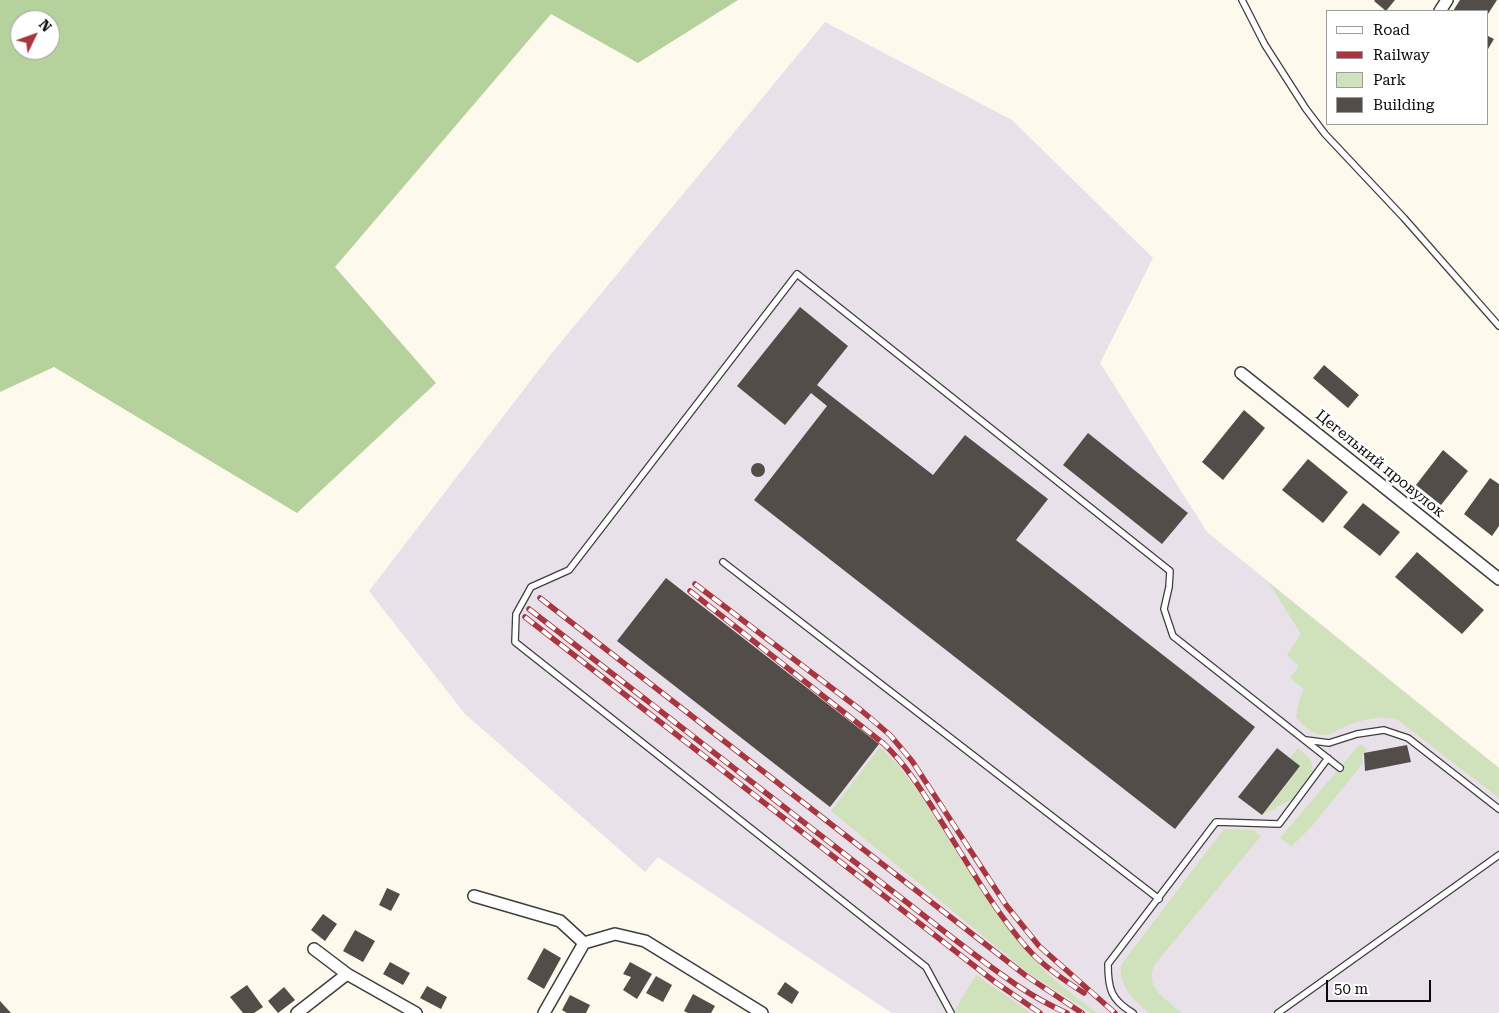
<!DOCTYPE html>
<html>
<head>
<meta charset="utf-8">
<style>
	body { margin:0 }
	#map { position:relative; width:1499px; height:1013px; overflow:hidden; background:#fdf9ec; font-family:"Roboto Serif",serif }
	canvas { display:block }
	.legend { position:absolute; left:1326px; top:10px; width:162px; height:115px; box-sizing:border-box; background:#fff; border:1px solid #9d9d9d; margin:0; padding:6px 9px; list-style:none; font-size:15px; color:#0b0b0b }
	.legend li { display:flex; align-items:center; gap:10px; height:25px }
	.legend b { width:25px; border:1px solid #9d9d9d }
	.north { position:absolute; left:10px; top:10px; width:50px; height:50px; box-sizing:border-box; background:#fff; border:1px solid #9d9d9d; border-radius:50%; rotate:48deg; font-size:14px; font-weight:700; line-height:20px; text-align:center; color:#0b0b0b }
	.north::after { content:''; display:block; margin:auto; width:18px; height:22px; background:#a9363f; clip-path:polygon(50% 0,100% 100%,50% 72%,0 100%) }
	.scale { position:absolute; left:1326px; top:980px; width:105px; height:22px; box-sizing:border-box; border:2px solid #0b0b0b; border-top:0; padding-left:6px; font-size:15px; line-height:18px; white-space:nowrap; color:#0b0b0b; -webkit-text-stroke:4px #fff; paint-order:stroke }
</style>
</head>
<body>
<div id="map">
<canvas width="1499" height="1013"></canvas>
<ul class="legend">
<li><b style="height:6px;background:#fff"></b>Road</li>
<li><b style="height:6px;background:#a9363f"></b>Railway</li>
<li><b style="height:14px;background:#d0e2bb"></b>Park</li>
<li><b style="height:14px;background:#534d49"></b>Building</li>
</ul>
<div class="north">N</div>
<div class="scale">50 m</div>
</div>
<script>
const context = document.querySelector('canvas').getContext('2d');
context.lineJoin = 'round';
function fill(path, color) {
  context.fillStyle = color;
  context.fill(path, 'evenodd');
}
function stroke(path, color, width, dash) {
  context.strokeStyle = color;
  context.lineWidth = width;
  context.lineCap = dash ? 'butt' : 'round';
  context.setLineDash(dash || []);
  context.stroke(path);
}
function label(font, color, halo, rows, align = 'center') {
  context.font = font + ' "Roboto Serif",serif';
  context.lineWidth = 5;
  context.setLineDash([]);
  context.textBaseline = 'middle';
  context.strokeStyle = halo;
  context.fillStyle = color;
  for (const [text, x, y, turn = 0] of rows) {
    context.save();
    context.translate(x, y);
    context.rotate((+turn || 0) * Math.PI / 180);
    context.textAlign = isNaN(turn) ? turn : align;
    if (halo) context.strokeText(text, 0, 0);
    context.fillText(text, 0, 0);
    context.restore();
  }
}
fill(new Path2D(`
	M825,22L1012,120L1153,258L1100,363L1207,532L1499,768V1013H892L658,857L645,872L465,714L369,591L552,353Z`), '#e8e1e9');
fill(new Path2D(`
	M1269,583L1499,768V798L1398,720C1382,715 1364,719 1348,725C1338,729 1329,738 1318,734C1310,732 1301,724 1296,717L1299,701L1304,689L1290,678L1299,666L1287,655L1301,634Z
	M1360,744L1367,749L1362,756L1363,763L1312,826L1292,846L1280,838Z
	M880,747C917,781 940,829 968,870C989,902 1010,934 1036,962C1054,981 1076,997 1097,1013H1091L1027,972L831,811Z
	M1298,748L1311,760L1313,772L1292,799L1262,815L1300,767L1290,758Z
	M1224,829L1253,830L1261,836L1155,964C1143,987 1166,999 1182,1013H1149C1134,1000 1118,986 1121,965Z
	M976,975L1031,1013H956L955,1010Z`), '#d0e2bb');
fill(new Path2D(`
	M0,0H738L638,63L551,14L335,267L436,383L297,513L54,367L0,392ZM20,20H50V50H20Z`), '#b5d19c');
fill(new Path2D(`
	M1375,0H1395L1386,11L1374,1Z
	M1460,0H1497L1488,14V11H1453Z
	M1488,36L1494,39L1488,49Z
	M800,307L848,346L817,385L933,475L965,435L1048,499L1016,540L1255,727L1175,829L754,500L827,406L811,393L785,425L737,386Z
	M1324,365L1359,395L1348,408L1313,378Z
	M1244,410L1265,428L1223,480L1202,462Z
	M1088,433L1188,513L1162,544L1063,465Z
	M1443,450L1468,471L1441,505L1416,485Z
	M1308,459L1348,492L1323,523L1282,490Z
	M751 470a7 7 0 1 1 14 0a7 7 0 1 1-14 0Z
	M1490,478L1499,484V526L1492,536L1464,514Z
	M1363,503L1400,532L1380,556L1343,527Z
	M1417,552L1484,610L1462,634L1395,577Z
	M666,578L879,744L830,807L617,641Z
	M1407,745L1411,762L1365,771L1364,753Z
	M1277,748L1300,766L1262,815L1238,797Z
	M387,888L400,894L391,911L379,905Z
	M323,914L337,924L325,941L311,930Z
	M355,930L375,941L363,962L343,951Z
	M544,948L561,958L544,989L527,979Z
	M390,962L410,973L403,985L383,974Z
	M630,962L652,974L637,999L623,990L631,977L623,974Z
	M656,976L672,985L663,1002L646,993Z
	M785,982L799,992L792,1004L777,994Z
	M247,985L263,1007L254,1013H243L230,997Z
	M427,986L447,997L441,1009L420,998Z
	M284,987L295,1000L278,1013L268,1001Z
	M693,994L715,1006L711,1013H688L684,1011Z
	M570,995L590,1005L586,1013H567L562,1010Z
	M0,1001L11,1013H0Z`), '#534d49');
const service = new Path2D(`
	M1242,0L1265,45L1306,109L1325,134L1404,218L1499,326
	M723,562L1159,899
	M1306,740L1329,743L1357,734L1384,730L1408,738L1499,809
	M951,1013L926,967L515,642L516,614L531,587L569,570L797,274L1170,571L1169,587L1164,609L1173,636L1340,768
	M1133,1013C1111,1000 1108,989 1108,964L1216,822L1279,824L1328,758
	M1278,1013L1499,855`);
const minor = new Path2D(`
	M1440,11L1447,0
	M1241,373L1499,579
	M474,896L560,921L584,943L615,934L645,941L762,1013
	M314,949L347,974L416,1013
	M297,1013L347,974
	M544,1013L584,943`);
stroke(service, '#3e3e3e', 8);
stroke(minor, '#3e3e3e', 14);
stroke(service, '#fff', 5.5);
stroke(minor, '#fff', 11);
const rail = new Path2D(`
	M695,584L862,711L890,735L912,761L1006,905L1039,946L1115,1013
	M690,591L884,744C907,766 922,791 939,818C967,862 993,909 1027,948C1043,966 1064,980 1084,993
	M540,598L1025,975L1082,1013
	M529,609L954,939C990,966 1025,995 1067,1013
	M525,617L995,982L1040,1013`);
stroke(rail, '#a9363f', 5.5);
stroke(rail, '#fff', 4, [11]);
label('15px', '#0b0b0b', '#fff', [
	["Цегельний провулок",1380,464,39]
]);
</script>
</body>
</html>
